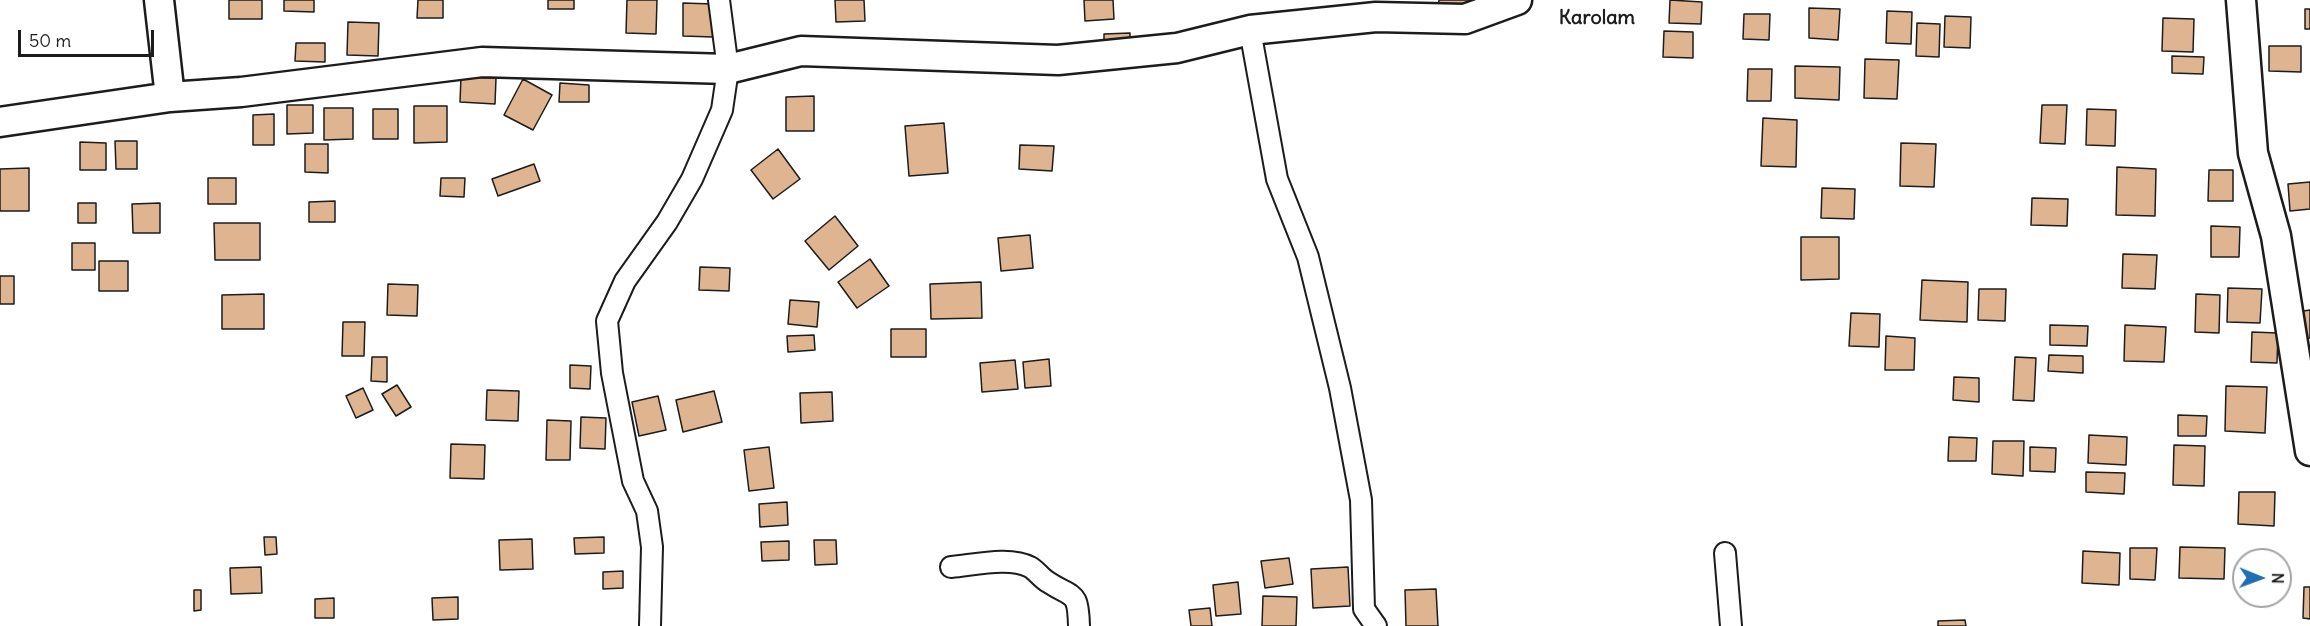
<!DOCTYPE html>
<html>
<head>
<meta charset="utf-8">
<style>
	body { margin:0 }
	#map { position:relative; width:2310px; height:626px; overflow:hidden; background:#fff; font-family:Delius,sans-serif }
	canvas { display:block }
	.north { position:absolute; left:2232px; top:548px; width:60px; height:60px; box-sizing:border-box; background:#fff; border:2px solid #a4a4a4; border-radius:50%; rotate:91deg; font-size:16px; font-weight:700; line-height:24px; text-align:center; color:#1c1c1c }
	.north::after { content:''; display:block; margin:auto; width:21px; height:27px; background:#1f6fb2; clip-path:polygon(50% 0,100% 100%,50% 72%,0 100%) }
	.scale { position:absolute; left:18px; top:30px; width:136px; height:27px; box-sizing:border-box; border:3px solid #1c1c1c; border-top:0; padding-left:8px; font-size:18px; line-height:21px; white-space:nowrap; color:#1c1c1c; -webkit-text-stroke:4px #fff; paint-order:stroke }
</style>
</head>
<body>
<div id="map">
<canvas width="2310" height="626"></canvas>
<div class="north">N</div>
<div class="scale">50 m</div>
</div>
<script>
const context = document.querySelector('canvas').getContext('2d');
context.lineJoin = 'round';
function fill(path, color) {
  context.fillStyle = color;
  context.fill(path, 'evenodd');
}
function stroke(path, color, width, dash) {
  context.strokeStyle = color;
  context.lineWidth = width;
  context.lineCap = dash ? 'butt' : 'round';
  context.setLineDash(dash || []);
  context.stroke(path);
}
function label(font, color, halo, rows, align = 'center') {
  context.font = font + ' Delius,sans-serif';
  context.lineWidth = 5;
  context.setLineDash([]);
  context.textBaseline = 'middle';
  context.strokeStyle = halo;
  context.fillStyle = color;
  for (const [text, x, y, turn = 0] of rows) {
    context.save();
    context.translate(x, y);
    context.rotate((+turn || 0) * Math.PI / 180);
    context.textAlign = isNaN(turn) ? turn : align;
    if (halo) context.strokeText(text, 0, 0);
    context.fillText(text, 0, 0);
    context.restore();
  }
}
const building = new Path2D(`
	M229,0H262V19H229Z
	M284,0H314V12L284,11Z
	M418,0H443V18H417Z
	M548,0H574V9H548Z
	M627,0H657L656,34L626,33Z
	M835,0H864L865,21L836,22Z
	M1084,0H1113L1114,19L1085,21Z
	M1439,0H1471L1469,10L1438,7Z
	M1670,0L1702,2L1701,24L1669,23Z
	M683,3L713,4V37L683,36Z
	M1809,8L1840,9L1838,40L1809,38Z
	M2305,9H2310V29H2305Z
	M1887,11L1912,12L1911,44L1886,43Z
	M1744,14H1770L1769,40L1743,39Z
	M1945,16L1971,17L1970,48L1944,47Z
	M2163,18L2194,19L2193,52L2162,51Z
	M348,22L379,23L378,56L347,55Z
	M1917,23L1940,24L1939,57L1916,56Z
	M1664,31L1693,32V58L1663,57Z
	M1130,33V49L1104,50V34Z
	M296,43H325V62L295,61Z
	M2269,46H2301V72L2269,71Z
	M2172,56L2204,57L2203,74L2172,73Z
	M1865,59L1899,60L1897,99L1864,98Z
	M1795,66L1840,67L1839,100L1795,98Z
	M1748,69H1772L1771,101H1747Z
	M461,77L496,78L495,104L460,102Z
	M523,79L552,95L533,130L504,115Z
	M560,83L589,85V102H559Z
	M814,96V131H786V97Z
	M287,105H313V133L287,134Z
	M2042,105H2067L2065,144L2040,143Z
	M414,106H447V142L414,143Z
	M324,108H353V139L324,140Z
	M373,109H398V139H373Z
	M2087,109L2116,110L2115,146L2086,145Z
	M274,114V145H253V115Z
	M1763,118L1797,120L1796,167L1761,166Z
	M944,123L948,173L909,176L905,126Z
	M115,141H137V169H116Z
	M80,142L106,143V170H80Z
	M1901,143L1936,144L1934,187L1900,186Z
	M305,144H328V173L305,172Z
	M1020,145L1054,146L1052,171L1019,169Z
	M778,149L800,179L773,199L751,170Z
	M534,164L540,181L498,196L492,179Z
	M2117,167L2156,169L2155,216L2116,215Z
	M29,168V211H0V169Z
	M2209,170H2233V201H2208Z
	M208,178H236V204H208Z
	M441,178H465L464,197L440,196Z
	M2310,182V209L2290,211L2288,184Z
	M1822,188L1855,189L1854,219L1821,218Z
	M2032,198L2068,199L2067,226L2031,225Z
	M335,201V222H309V202Z
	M78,203H96V223H78Z
	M160,203V233H133L132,204Z
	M835,216L858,246L829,270L805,241Z
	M214,223H260V260H215Z
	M2211,226L2240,227L2239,257H2211Z
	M1030,235L1033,268L1001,271L998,238Z
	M1801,237H1839V279L1801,280Z
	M72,243H95V270H72Z
	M2123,254L2157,255L2155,289L2122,288Z
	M870,259L889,286L857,308L838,282Z
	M99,261H128V291H99Z
	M700,267L730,268L729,291L699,290Z
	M0,276H14V304H0Z
	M1922,280L1968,282L1967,322L1920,320Z
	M981,282L982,318L931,319L930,284Z
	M388,284L418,285L417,316L387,315Z
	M2228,288L2262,289L2260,323L2227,322Z
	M1979,289H2006L2005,321L1978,320Z
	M264,294V329H222V295Z
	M2196,294L2220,295L2219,333L2195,332Z
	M790,300L819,302L817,327L788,324Z
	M2310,310V338L2300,339L2297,312Z
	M1851,313L1880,314L1879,347L1849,346Z
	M343,322H365L364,356H342Z
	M2050,325L2088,326L2087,346L2050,345Z
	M2125,325L2166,327L2164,362L2124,361Z
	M891,329H926V357H891Z
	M2252,332L2278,333L2277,363L2251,362Z
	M814,335L815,350L788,352L787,336Z
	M1886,336L1915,338L1914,370H1885Z
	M2049,355L2083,356V373L2048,371Z
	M372,357H387V382L371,381Z
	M2015,357L2036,358L2034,401L2013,400Z
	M1049,359L1051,386L1025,388L1023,362Z
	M1015,360L1018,389L982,392L980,363Z
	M570,365L591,366L590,389L570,388Z
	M1954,377L1979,378V402L1953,400Z
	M397,385L411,407L396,416L382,394Z
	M2226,386L2267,387L2265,433L2225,431Z
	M363,388L373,410L356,418L346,396Z
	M487,390L519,391L518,421L486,420Z
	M714,391L722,422L683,432L676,400Z
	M832,392L833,421L801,423L800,393Z
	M658,396L666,430L639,436L632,402Z
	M2178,415L2207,416L2206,436H2178Z
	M581,417L606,418L605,449L580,448Z
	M547,420L571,421L570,460H546Z
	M2089,435L2127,437L2126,465L2088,463Z
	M1949,437L1977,438L1976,461H1948Z
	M1993,441H2024L2023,476L1992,474Z
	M451,444L485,445L484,479L450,478Z
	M2174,445L2205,446L2204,486L2173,485Z
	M769,447L774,488L749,491L744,450Z
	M2030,447L2056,448L2055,472L2030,471Z
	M2086,472L2125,473L2124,494L2086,492Z
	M2239,492H2275L2274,526L2238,524Z
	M787,502L788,525L760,527L759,504Z
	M264,537H276L277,554L265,555Z
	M604,537V553L575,554L574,538Z
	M532,539L533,569L500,570L499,540Z
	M814,540H836L837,564L815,565Z
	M789,541V560L762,561L761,542Z
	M2180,547L2225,548L2224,579L2179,578Z
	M2130,548H2157L2155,580L2130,579Z
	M2083,551L2120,553L2119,585L2082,583Z
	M1289,558L1293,584L1265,588L1261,561Z
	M261,567L262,593L231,594L230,568Z
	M1348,567L1350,606L1313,608L1311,569Z
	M623,571V588L603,589V572Z
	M1238,582L1241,614L1216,616L1213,585Z
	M2304,587H2310V619L2303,618Z
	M1436,589L1438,626H1406L1405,590Z
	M194,590H201V610L194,611Z
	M1263,596L1297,597L1296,626H1262Z
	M458,597V619L433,620L432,598Z
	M334,598V618H315V599Z
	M1210,608L1212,626H1191L1189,610Z
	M1965,620L1966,626H1938V621Z`);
fill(building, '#dfb490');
stroke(building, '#1c1c1c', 1.5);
const minor = new Path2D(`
	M1250,30L1277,179L1308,257L1340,388L1361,500L1364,609L1376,626
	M1725,553L1731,626
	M951,567C974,565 1010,556 1030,567C1037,571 1041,578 1048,582C1074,599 1078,590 1079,626
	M650,626L652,547L647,511L633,481L612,373L607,321L625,281L667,222L692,179L722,110L728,69L719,0`);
const secondary = new Path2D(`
	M159,0L170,97
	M2241,0L2253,153L2276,236L2310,451
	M0,122L170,97L241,92L482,62L728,69L801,51L1058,60L1177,48L1250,30L1376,17L1465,19L1517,0`);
stroke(minor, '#1c1c1c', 24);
stroke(secondary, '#1c1c1c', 33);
stroke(minor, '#fff', 20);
stroke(secondary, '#fff', 28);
label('bold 20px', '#1c1c1c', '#fff', [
	["Karolam",1597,18]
]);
</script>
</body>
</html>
